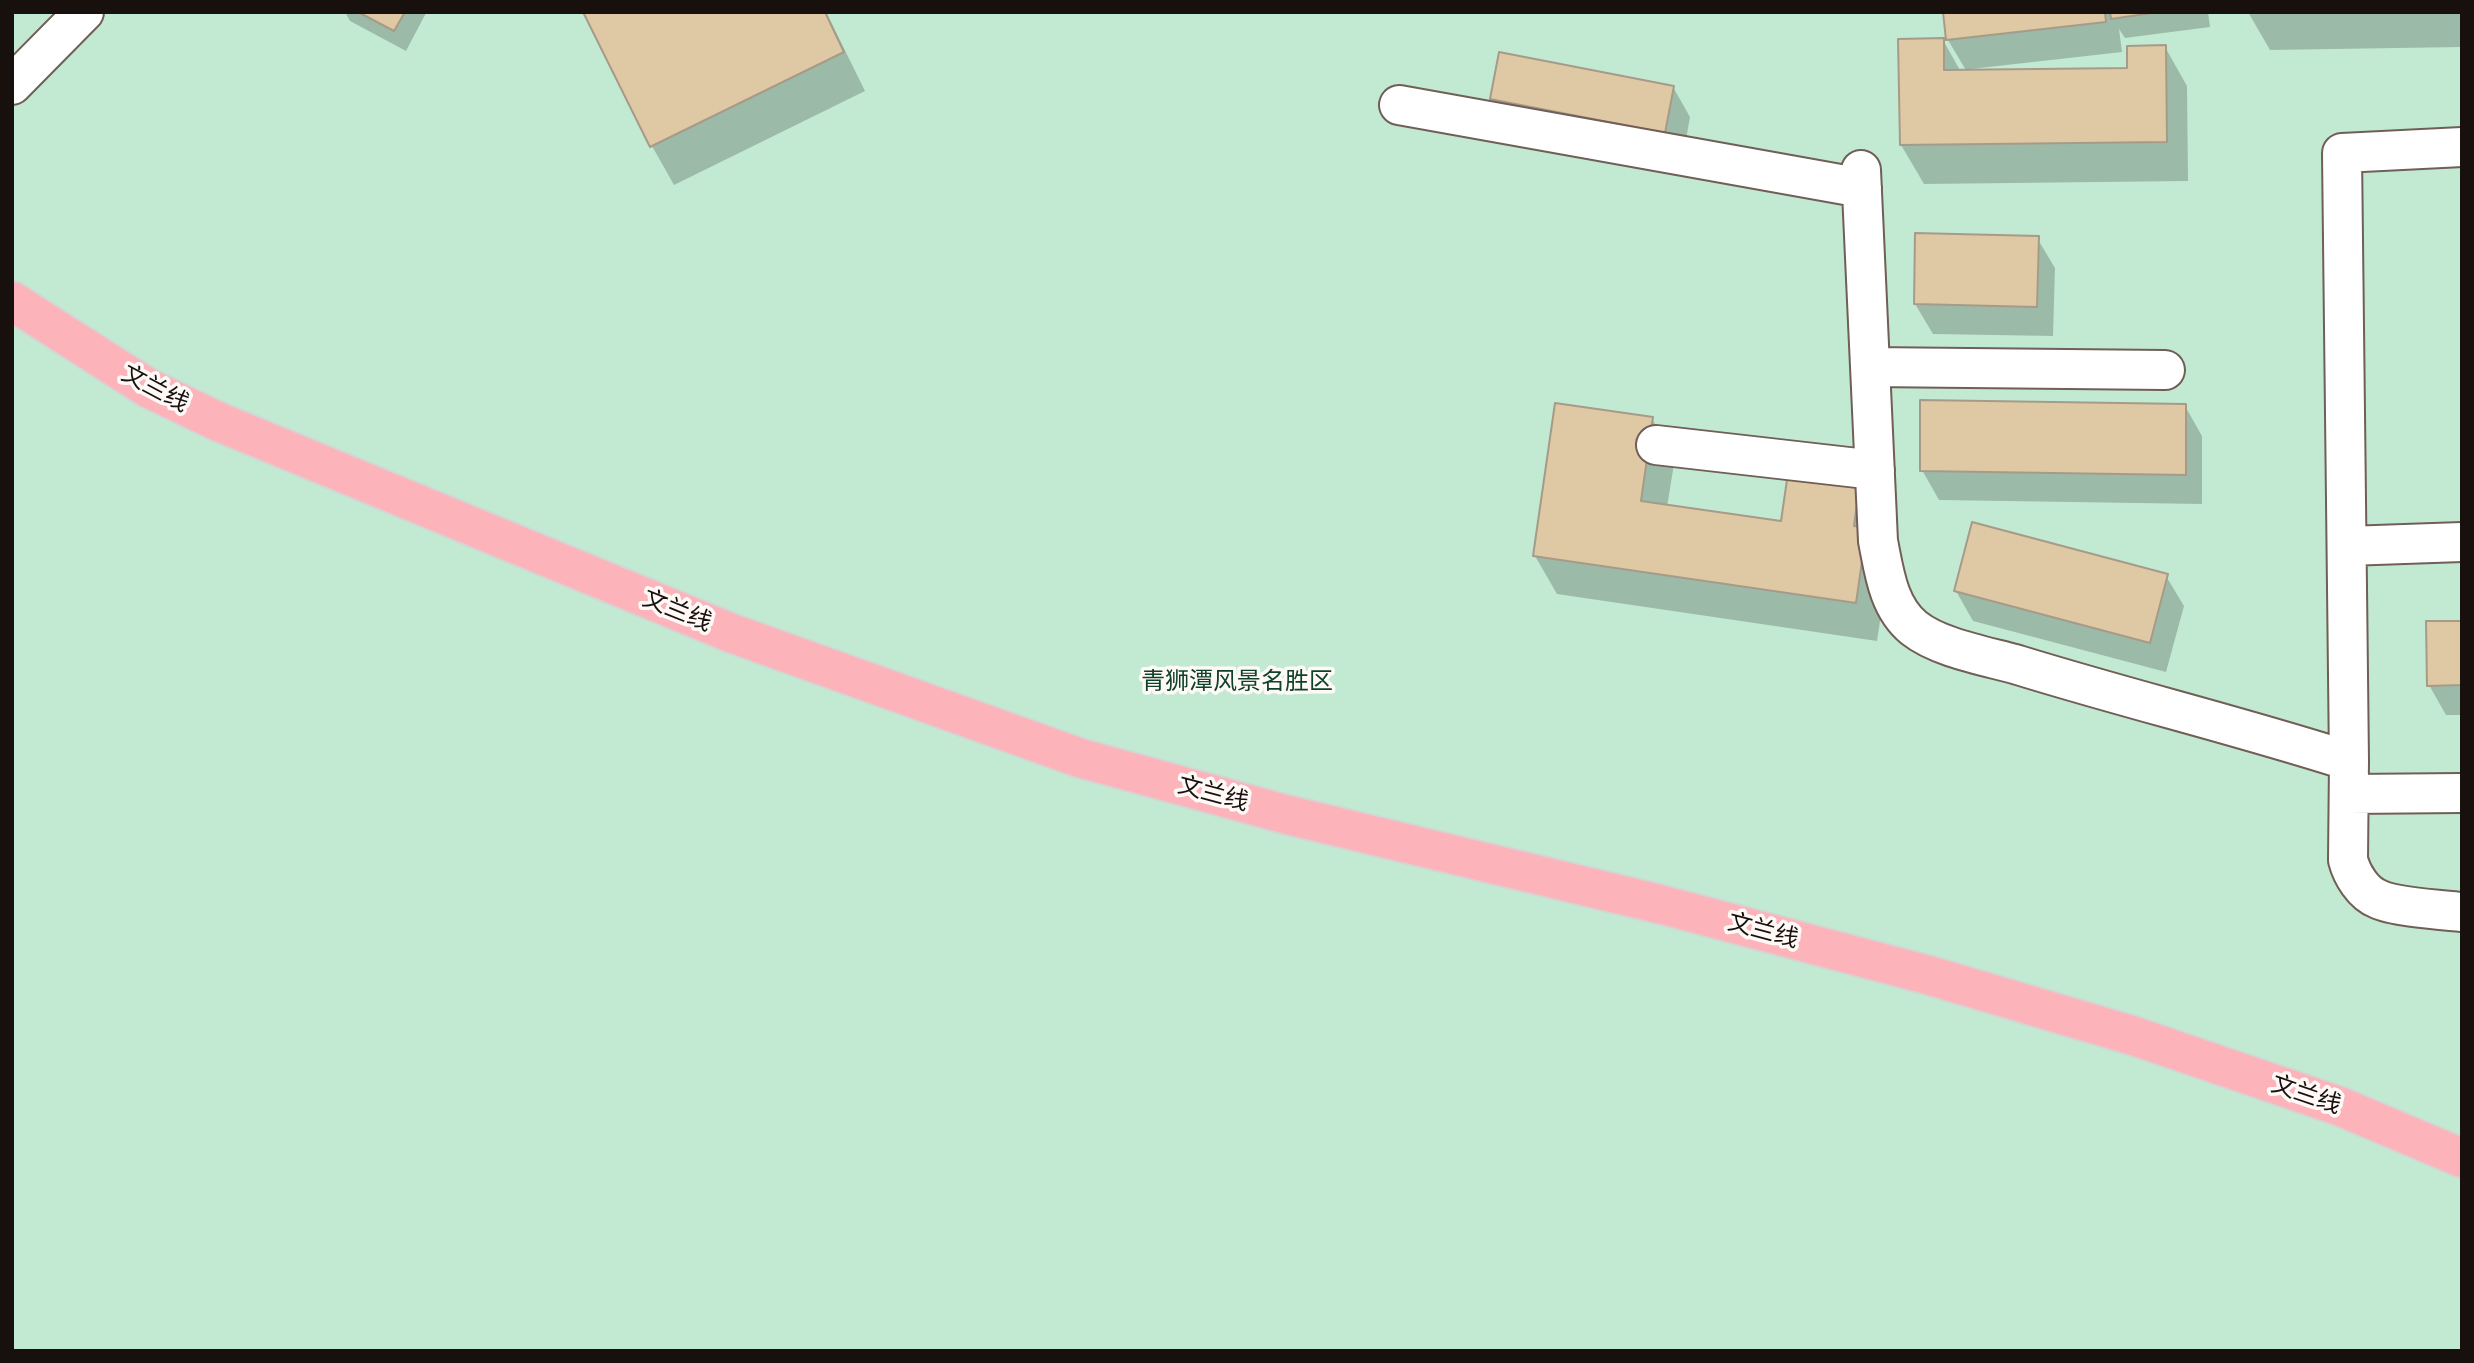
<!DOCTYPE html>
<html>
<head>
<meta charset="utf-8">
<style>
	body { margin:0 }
	#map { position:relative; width:2474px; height:1363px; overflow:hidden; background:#fee8de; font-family:"Work Sans",sans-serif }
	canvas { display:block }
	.frame { position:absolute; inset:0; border:14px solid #17100d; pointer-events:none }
</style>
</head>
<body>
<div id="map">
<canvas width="2474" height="1363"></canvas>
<div class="frame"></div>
</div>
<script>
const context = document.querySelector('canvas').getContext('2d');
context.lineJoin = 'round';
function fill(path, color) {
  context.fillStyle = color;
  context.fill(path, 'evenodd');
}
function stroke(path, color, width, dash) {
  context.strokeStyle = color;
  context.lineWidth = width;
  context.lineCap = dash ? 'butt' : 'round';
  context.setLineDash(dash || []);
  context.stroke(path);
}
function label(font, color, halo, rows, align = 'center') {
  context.font = font + ' "Work Sans","Noto Sans SC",sans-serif';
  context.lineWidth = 7;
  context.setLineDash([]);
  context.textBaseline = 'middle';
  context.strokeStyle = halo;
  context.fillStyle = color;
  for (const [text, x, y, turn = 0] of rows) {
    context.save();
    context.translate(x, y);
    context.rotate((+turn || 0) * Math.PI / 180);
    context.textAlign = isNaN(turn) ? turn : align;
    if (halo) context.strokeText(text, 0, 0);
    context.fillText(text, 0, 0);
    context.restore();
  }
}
fill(new Path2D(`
	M12,12H2462V1351H12Z`), '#c2ead2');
fill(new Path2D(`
	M345,12H426V13L406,51L350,21Z
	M585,12H826L865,91L674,185L652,146Z
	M1945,12H2208L2210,27L2125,38L2119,29L2122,52L1971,69V71L2129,69L2165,47L2187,86L2188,181L1924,184L1901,145L1943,40L1961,72H1967L1948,40Z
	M2248,12H2462V47L2270,50Z
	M1673,87L1690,117L1682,162L1509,129L1492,99Z
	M2037,238L2055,268L2053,336L1933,334L1915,304Z
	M2185,406L2202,436V504L1939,500L1922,470Z
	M1652,419L1675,458L1667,507L1783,523L1859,485L1888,568L1877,641L1557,594L1535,556Z
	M2166,576L2184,606L2166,672L1973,621L1956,591Z
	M2462,623V715H2446L2429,685Z`), '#0003');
const building = new Path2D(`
	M358,12H405L394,31Z
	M583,12H825L844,52L650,147Z
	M1943,12H2105L2106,22L1946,40Z
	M2110,12H2159L2111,19Z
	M1944,38V70L2127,68V46L2166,45L2167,142L1900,145L1898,39Z
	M1499,52L1674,86L1665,133L1490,99Z
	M1915,233L2039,236L2037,307L1914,304Z
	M1920,400L2186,404V475L1920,471Z
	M1555,403L1653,417L1641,501L1781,521L1788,473L1860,483L1854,526L1867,527L1856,603L1533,556Z
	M1972,522L2168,574L2150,643L1954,591Z
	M2426,621H2462V685L2427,686Z`);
fill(building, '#dfc8a4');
stroke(building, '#a69b89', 2);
const minor = new Path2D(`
	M12,85L84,12
	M1399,105L1862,188
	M2462,147L2342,153L2349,761L2348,860C2352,875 2363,893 2378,899C2394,907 2442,910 2462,912
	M1861,170L1878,541C1884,571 1888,607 1914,628C1939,648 1986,656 2018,665C2128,699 2240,726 2349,761
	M1870,367L2165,370
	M1656,445L1875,470
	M2347,546L2462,542
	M2349,794L2462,793`);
const major = new Path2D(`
	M12,301L148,388L219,422L731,633L1080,758L1288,815L1659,904L1928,975L2134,1036L2339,1106L2462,1158`);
stroke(minor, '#715e56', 42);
stroke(major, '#d5d4d3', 42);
stroke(minor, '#fff', 38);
stroke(major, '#fcb4ba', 38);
label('24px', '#17100d', '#fef9f7', [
	["文兰线",155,389,28],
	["文兰线",677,611,22],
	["文兰线",1213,794,15],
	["文兰线",1763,931,15],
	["文兰线",2306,1095,19]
]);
label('24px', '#0e412a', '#fef9f7', [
	["青狮潭风景名胜区",1237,682]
]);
</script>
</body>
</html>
